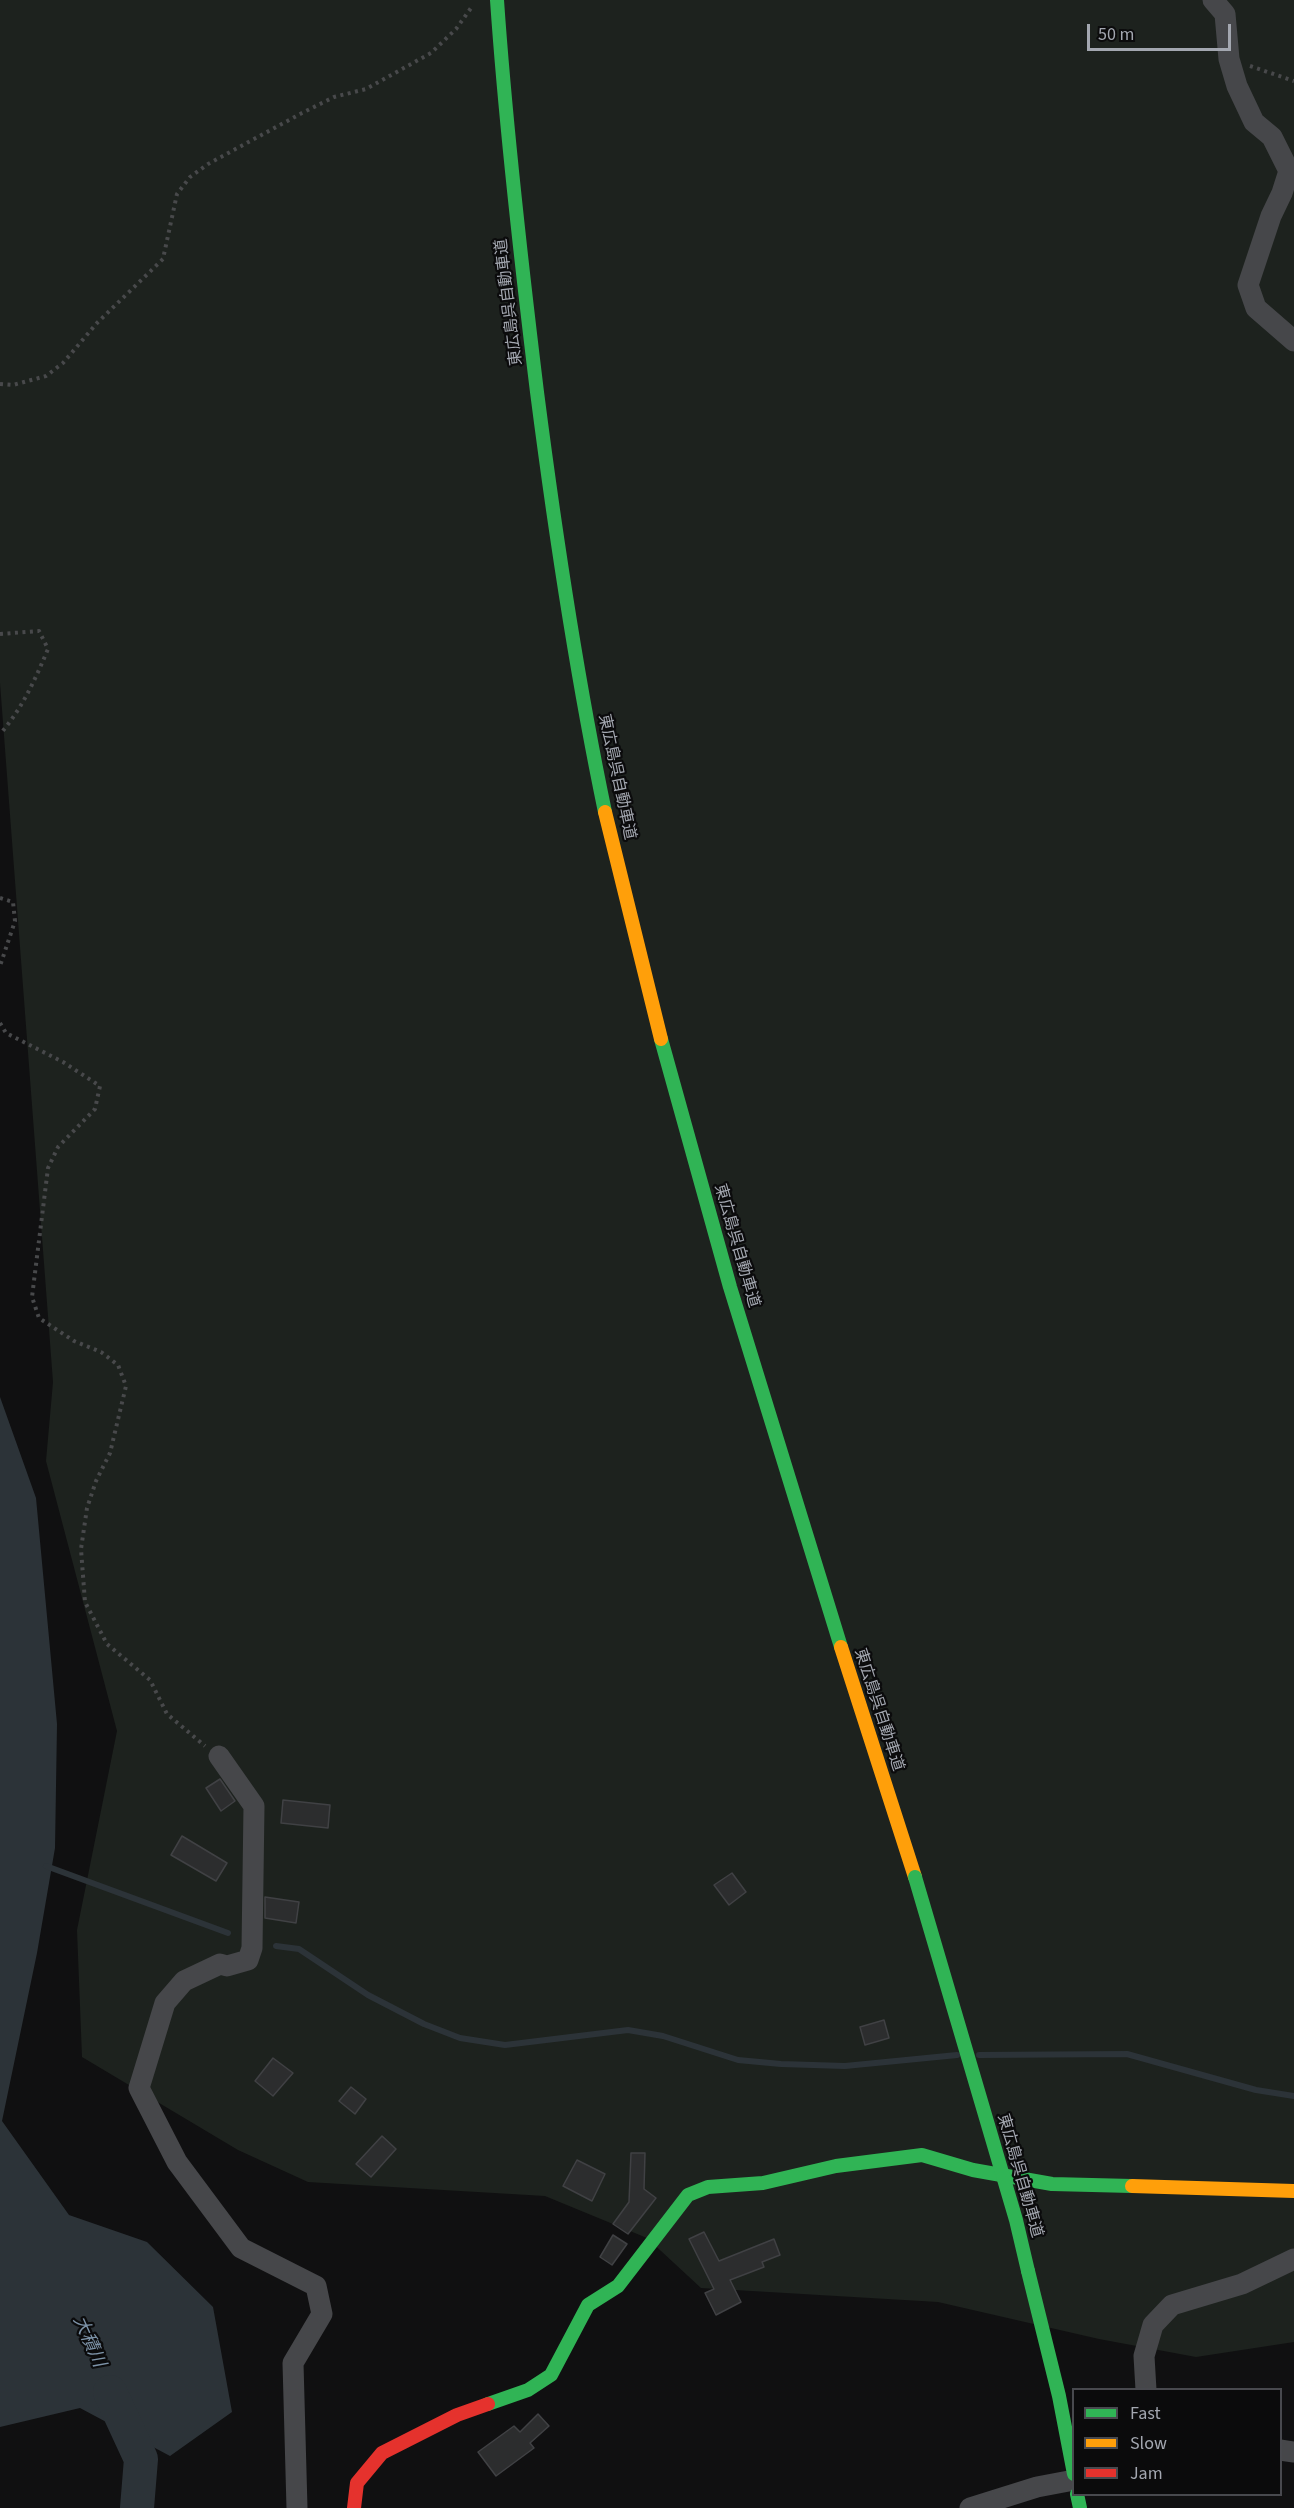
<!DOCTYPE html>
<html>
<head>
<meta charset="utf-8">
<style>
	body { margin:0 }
	#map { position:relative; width:1294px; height:2508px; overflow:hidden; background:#101011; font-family:"Source Sans 3",sans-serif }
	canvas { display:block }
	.legend { position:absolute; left:1072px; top:2388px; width:210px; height:108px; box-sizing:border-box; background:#0b0b0c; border:2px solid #48494e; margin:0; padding:8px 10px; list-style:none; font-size:18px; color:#a3a7b0 }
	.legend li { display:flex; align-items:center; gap:12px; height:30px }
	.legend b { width:30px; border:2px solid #48494e }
	.scale { position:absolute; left:1087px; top:24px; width:144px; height:27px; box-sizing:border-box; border:3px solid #a3a7b0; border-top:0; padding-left:8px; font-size:18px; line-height:21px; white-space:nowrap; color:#a3a7b0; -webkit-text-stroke:4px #0b0b0c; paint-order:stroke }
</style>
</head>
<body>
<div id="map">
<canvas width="1294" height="2508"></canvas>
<ul class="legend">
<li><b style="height:8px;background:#30b455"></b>Fast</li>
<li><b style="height:8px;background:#ff9f0a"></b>Slow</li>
<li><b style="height:8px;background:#e5322d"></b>Jam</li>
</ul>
<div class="scale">50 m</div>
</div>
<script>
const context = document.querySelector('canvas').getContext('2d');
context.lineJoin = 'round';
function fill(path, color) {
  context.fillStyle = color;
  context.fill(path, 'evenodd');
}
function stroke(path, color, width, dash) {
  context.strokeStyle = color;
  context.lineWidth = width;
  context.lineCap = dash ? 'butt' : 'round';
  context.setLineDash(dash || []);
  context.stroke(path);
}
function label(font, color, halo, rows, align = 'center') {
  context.font = font + ' "Source Sans 3","Noto Sans JP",sans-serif';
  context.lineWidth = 4.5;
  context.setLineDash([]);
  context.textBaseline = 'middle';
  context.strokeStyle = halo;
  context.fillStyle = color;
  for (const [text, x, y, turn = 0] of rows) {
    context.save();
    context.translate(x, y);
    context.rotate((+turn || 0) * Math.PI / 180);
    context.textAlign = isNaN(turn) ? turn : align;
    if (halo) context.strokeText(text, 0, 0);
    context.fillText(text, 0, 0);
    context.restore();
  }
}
fill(new Path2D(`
	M0,0H1294V2342L1196,2357L1099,2339L938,2302L701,2288L647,2238L545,2196L308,2182L238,2150L82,2057L77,1930L117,1731L46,1461L53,1382L0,683Z`), '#1d221e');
fill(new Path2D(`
	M0,1397L36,1498L57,1724L55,1848L37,1953L2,2121L69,2215L147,2242L213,2307L232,2412L170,2456L80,2408L0,2427Z`), '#2c3338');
stroke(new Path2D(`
	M46,1866L228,1933
	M276,1946L299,1949L368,1995L424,2024L460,2038L505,2045L628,2030L663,2036L738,2060L781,2064L845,2066L957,2055
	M979,2055L1127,2054L1256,2090L1294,2096`), '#2c3338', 6);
stroke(new Path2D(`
	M110,2392L141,2459L137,2508`), '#2c3338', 34);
const building = new Path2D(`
	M220,1779L235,1801L221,1811L206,1788Z
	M283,1800L330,1805L328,1828L281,1823Z
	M182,1836L227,1863L216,1881L171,1855Z
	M732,1873L746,1892L729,1905L714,1885Z
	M265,1897L299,1902L296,1923L265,1918Z
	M884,2020L889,2038L865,2045L860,2027Z
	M273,2058L293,2073L273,2096L255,2081Z
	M351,2087L366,2099L355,2114L339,2101Z
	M382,2136L396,2149L371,2177L356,2164Z
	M631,2153H645L644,2189L656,2198L628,2234L613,2224L629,2202Z
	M577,2160L605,2174L592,2201L563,2186Z
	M704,2232L719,2261L774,2239L780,2255L762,2262L764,2267L730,2280L741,2302L716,2315L705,2293L714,2289L689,2239Z
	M613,2235L627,2244L612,2265L600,2257Z
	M538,2414L549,2426L530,2443L534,2448L496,2476L478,2452L514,2426L520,2432Z`);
fill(building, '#2c2d2e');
stroke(building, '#404144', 1.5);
stroke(new Path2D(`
	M1250,66L1294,81
	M0,384L13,385L46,376L63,363L97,323L163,259L177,194L190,177L208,164L302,113L334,97L366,89L431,53L456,29L471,8
	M0,634L39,631L48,649C35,680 22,709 0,734
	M0,898L13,902L15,921L0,966
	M0,1023L6,1033L63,1062L100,1086L95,1109L58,1147L48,1168L32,1297L39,1318L74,1341L101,1352L118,1365L126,1386L110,1453L96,1481L87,1508L81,1549L85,1602L107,1644L150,1680L167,1714L205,1746`), '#48494b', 4, [3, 4.5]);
stroke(new Path2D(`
	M1213,0L1225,14L1229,59L1237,86L1254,122L1272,137L1289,171L1282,193L1271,216L1248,285L1256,308L1294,341
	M219,1756L254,1806L252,1948L248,1960L227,1966L220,1964L184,1981L165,2003L139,2088L177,2162L241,2248L316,2286L322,2314L293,2363L297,2508
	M1146,2390L1144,2356L1153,2325L1172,2305L1242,2284L1294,2259
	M1280,2450L1294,2452
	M970,2508L1037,2487L1074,2480`), '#46474a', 21);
stroke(new Path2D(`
	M497,0C506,131 521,261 537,392C555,532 576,673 605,812
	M661,1039L730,1287L841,1647
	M1028,2271L1059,2396L1074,2474
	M488,2404L528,2390L551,2375L588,2305L618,2286L688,2195L708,2187L763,2183L836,2166L922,2155L973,2170L1052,2184L1132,2186
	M1077,2494L1080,2508`), '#30b455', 14);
stroke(new Path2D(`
	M605,812L661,1039
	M841,1647L915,1877
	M1132,2186L1294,2191`), '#ff9f0a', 14);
stroke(new Path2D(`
	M354,2508L357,2483L382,2453L457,2415L488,2404`), '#e5322d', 14);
stroke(new Path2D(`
	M915,1877L1016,2220L1028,2271`), '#30b455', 14);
label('16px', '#a3a7b0', '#0b0b0c', [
	["東広島呉自動車道",510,302,-97],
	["東広島呉自動車道",616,777,78],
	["東広島呉自動車道",736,1246,74],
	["東広島呉自動車道",878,1710,72],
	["東広島呉自動車道",1019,2176,74]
]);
label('italic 18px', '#7d93a8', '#0b0b0c', [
	["大積川",88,2342,66]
]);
</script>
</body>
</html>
